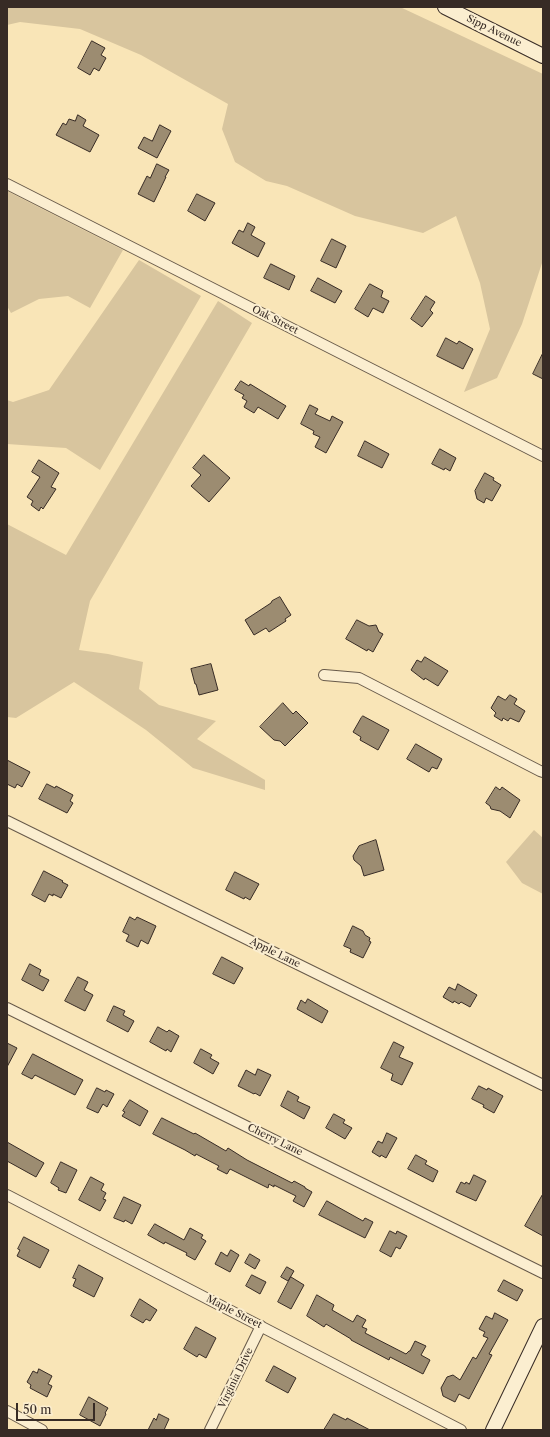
<!DOCTYPE html>
<html>
<head>
<meta charset="utf-8">
<style>
	body { margin:0 }
	#map { position:relative; width:550px; height:1437px; overflow:hidden; background:#f9e5b7; font-family:"Libre Caslon Text",serif }
	canvas { display:block }
	.frame { position:absolute; inset:0; border:8px solid #372b25; pointer-events:none }
	.scale { position:absolute; left:16px; top:1403px; width:79px; height:18px; box-sizing:border-box; border:2px solid #372b25; border-top:0; padding-left:5px; font-size:12px; line-height:14px; white-space:nowrap; color:#372b25; -webkit-text-stroke:3px #fbeed0; paint-order:stroke }
</style>
</head>
<body>
<div id="map">
<canvas width="550" height="1437"></canvas>
<div class="frame"></div>
<div class="scale">50 m</div>
</div>
<script>
const context = document.querySelector('canvas').getContext('2d');
context.lineJoin = 'round';
function fill(path, color) {
  context.fillStyle = color;
  context.fill(path, 'evenodd');
}
function stroke(path, color, width, dash) {
  context.strokeStyle = color;
  context.lineWidth = width;
  context.lineCap = dash ? 'butt' : 'round';
  context.setLineDash(dash || []);
  context.stroke(path);
}
function label(font, color, halo, rows, align = 'center') {
  context.font = font + ' "Libre Caslon Text",serif';
  context.lineWidth = 4;
  context.setLineDash([]);
  context.textBaseline = 'middle';
  context.strokeStyle = halo;
  context.fillStyle = color;
  for (const [text, x, y, turn = 0] of rows) {
    context.save();
    context.translate(x, y);
    context.rotate((+turn || 0) * Math.PI / 180);
    context.textAlign = isNaN(turn) ? turn : align;
    if (halo) context.strokeText(text, 0, 0);
    context.fillText(text, 0, 0);
    context.restore();
  }
}
fill(new Path2D(`
	M7,7H400L543,74V260L522,324L497,378L464,392L490,329L480,283L456,216L423,233L355,216L287,186L266,181L235,162L222,129L228,104L141,55L80,29L20,22L7,25Z
	M7,191L123,250L90,308L68,296L39,299L11,313L7,306Z
	M139,260L201,296L100,470L66,448L7,444V400L13,402L49,390Z
	M218,301L252,323L90,601L79,650L108,654L143,662L139,689L159,705L216,721L197,739L265,780V790L193,768L146,730L74,682L16,718L7,717V524L66,555Z
	M534,830L543,838V894L522,883L506,862Z`), '#d8c59e');
const building = new Path2D(`
	M92,41L105,48L101,55L106,58L99,71L94,68L90,75L78,68Z
	M78,115L86,120L83,126L99,135L90,152L56,135L63,123L66,125L69,119L75,121Z
	M160,125L171,131L157,158L138,148L144,137L152,141Z
	M157,164L169,170L165,177H166L154,202L138,194L147,176L150,178Z
	M197,194L215,203L205,221L188,211Z
	M248,223L255,227L251,235L265,243L258,257L232,243L239,230L243,232Z
	M332,239L346,246L336,268L321,261Z
	M271,264L295,276L289,290L264,278Z
	M318,278L342,291L335,303L311,291Z
	M370,284L383,291L381,297L389,301L383,313L373,308L368,317L355,309Z
	M426,296L435,302L430,310L433,313L422,327L411,319Z
	M446,338L457,344L459,341L473,349L463,369L437,356Z
	M543,353V379L533,374Z
	M241,381L249,386L250,384L286,406L278,419L258,407L254,413L244,407L247,401L242,398L244,395L235,390Z
	M310,405L318,409L315,414L330,421L332,416L343,422L326,453L315,447L320,437L313,434L314,431L301,424Z
	M365,441L389,454L382,468L358,456Z
	M440,449L456,458L450,471L445,468L444,470L432,464Z
	M204,455L230,478L209,502L191,486L201,475L193,468Z
	M39,460L59,473L51,487L56,489L43,509L41,507L39,511L31,505L33,501L27,497L40,477L32,472Z
	M485,473L494,478L493,480L501,485L492,501L486,498L484,503L477,499L475,491Z
	M280,597L291,615L285,619L286,621L269,632L266,628L254,635L245,620L271,603L272,601Z
	M357,620L369,626L376,625L379,632L383,634L373,652L368,649L367,651L346,639Z
	M425,657L448,671L438,686L425,678L424,680L411,670L417,660L421,662Z
	M211,664L218,690L199,695L196,684H195L191,669Z
	M510,695L517,699L514,704L525,711L519,722L510,718L508,721L503,718L502,721L494,716L496,713L491,708L498,696L505,700Z
	M283,703L293,714L296,711L308,723L285,746L280,741L274,740L260,727Z
	M363,716L389,730L378,750L360,740L361,737L353,732L361,718Z
	M416,744L442,759L437,769L432,767L429,772L407,759Z
	M7,760L30,772L22,787L17,784L15,788L7,784Z
	M47,784L55,788L56,786L73,795L70,801L73,803L67,813L39,799Z
	M496,787L500,790L502,787L520,800L510,818L500,811L491,809L490,806L486,803Z
	M376,840L384,870L364,876L361,866L354,860L353,856L359,846Z
	M44,871L63,881L62,882L68,885L61,898L53,894V896L49,894L45,902L32,895Z
	M235,872L259,884L250,900L245,897L244,899L226,890Z
	M130,917L135,920L137,917L156,926L148,944L141,940L138,947L126,941L129,935L123,932Z
	M353,926L363,931L365,935L370,938L369,941L371,942L363,958L350,952L351,949L344,946Z
	M222,957L243,968L234,984L213,974Z
	M30,964L41,970L39,975L49,980L43,991L22,980Z
	M78,977L88,982L84,990L93,995L85,1011L65,1001Z
	M458,984L477,995L470,1007L461,1002L459,1004L454,1001L453,1003L443,997L449,987L455,990Z
	M308,999L328,1011L322,1023L297,1009L301,1000L305,1003Z
	M114,1006L125,1011L123,1015L134,1021L128,1032L107,1021Z
	M158,1027L167,1032L169,1030L179,1036L171,1052L167,1049L166,1051L150,1042Z
	M394,1042L404,1047L399,1057L413,1063L402,1085L391,1080L393,1074L381,1068Z
	M7,1043L17,1048L7,1067Z
	M201,1049L212,1055L210,1058L219,1063L213,1074L194,1063Z
	M33,1054L83,1080L75,1095L35,1075L32,1079L22,1074Z
	M258,1069L271,1075L260,1096L255,1093L254,1094L238,1086L246,1070L255,1075Z
	M479,1086L487,1090L488,1088L503,1096L494,1113L483,1107L484,1105L472,1099Z
	M97,1088L105,1092L106,1090L114,1094L107,1107L103,1104L98,1113L87,1108Z
	M288,1091L299,1097L297,1101L310,1107L304,1119L281,1106Z
	M130,1100L148,1111L140,1126L122,1116L125,1112L123,1111Z
	M334,1114L345,1120L343,1123L352,1128L345,1139L326,1128Z
	M162,1118L194,1134L195,1133L226,1151L228,1148L247,1160L292,1183L294,1181L305,1187V1188L312,1192L304,1207L293,1201L296,1196L274,1185V1187L269,1184L268,1188L230,1169L227,1174L217,1169L219,1166L196,1154L195,1156L185,1150L153,1134Z
	M387,1133L397,1138L386,1158L381,1155L380,1157L372,1152L378,1141L382,1143Z
	M7,1142L44,1163L36,1177L7,1161Z
	M416,1155L427,1161L425,1164L438,1171L433,1182L408,1169Z
	M61,1162L77,1170L66,1193L58,1190L59,1188L51,1183Z
	M474,1175L486,1181L476,1201L456,1192L461,1182L465,1184L466,1182L469,1184Z
	M91,1177L104,1184L101,1190L106,1193L103,1199L106,1200L100,1211L79,1200Z
	M543,1194V1236L525,1226Z
	M124,1197L141,1205L132,1224L125,1220L124,1222L114,1218Z
	M327,1201L363,1221L365,1218L373,1222L365,1238L319,1215Z
	M155,1224L184,1240L190,1228L203,1235L201,1238L206,1241L195,1260L186,1255L187,1253L165,1242L164,1244L148,1235Z
	M390,1231L396,1234L397,1231L407,1236L400,1249L396,1247L391,1257L380,1251Z
	M24,1237L49,1250L40,1268L17,1256L20,1250L18,1249Z
	M231,1250L239,1255L230,1272L215,1264L221,1252L227,1256Z
	M250,1254L260,1260L255,1269L245,1263Z
	M79,1265L103,1278L94,1297L73,1286L76,1279L73,1278Z
	M287,1267L294,1271L288,1281L281,1277Z
	M252,1275L266,1282L260,1294L246,1286Z
	M291,1277L304,1285L291,1309L278,1302Z
	M504,1280L523,1290L517,1301L498,1291Z
	M317,1295L334,1305L332,1310L353,1322L357,1315L366,1320L362,1327L367,1329L365,1333L406,1354L409,1351H410L415,1341L426,1346L421,1355L430,1360L423,1374L390,1357L389,1360L351,1340V1339L326,1324L324,1327L307,1316Z
	M140,1299L157,1310L150,1321L146,1319L143,1323L131,1316Z
	M495,1313L508,1320L489,1354L492,1355L469,1399L459,1394L455,1402L443,1396L441,1388L447,1377L453,1375L460,1380L473,1357L476,1359L488,1338L483,1336L485,1332L479,1329L486,1316L492,1319Z
	M196,1327L216,1338L206,1358L199,1354L197,1357L184,1349Z
	M274,1366L296,1378L288,1393L266,1381Z
	M39,1369L52,1376L48,1384L52,1386L47,1397L30,1388L31,1385L27,1382L33,1371L37,1373Z
	M89,1397L108,1408L105,1413L106,1414L100,1426L80,1415Z
	M159,1414L169,1419L164,1430H148L154,1418L156,1420Z
	M334,1414L346,1420L347,1418L370,1430H324Z`);
fill(building, '#9c8c71');
stroke(building, '#372b25', 1);
const street = new Path2D(`
	M7,184L543,456
	M324,675L359,678L540,771L543,772
	M7,821L543,1085
	M7,1008L543,1273
	M7,1195L461,1430
	M7,1411L42,1430
	M210,1430L261,1326`);
const secondary = new Path2D(`
	M445,7L543,56
	M493,1430L543,1326`);
stroke(street, '#685a4a', 12);
stroke(secondary, '#372b25', 16);
stroke(street, '#fbeed0', 10);
stroke(secondary, '#fbeed0', 14);
label('10px', '#372b25', '#fbeed0', [
	["Sipp Avenue",494,31,26],
	["Oak Street",275,320,27],
	["Apple Lane",275,953,26],
	["Cherry Lane",275,1140,26],
	["Maple Street",234,1312,27],
	["Virginia Drive",236,1378,-64]
]);
</script>
</body>
</html>
